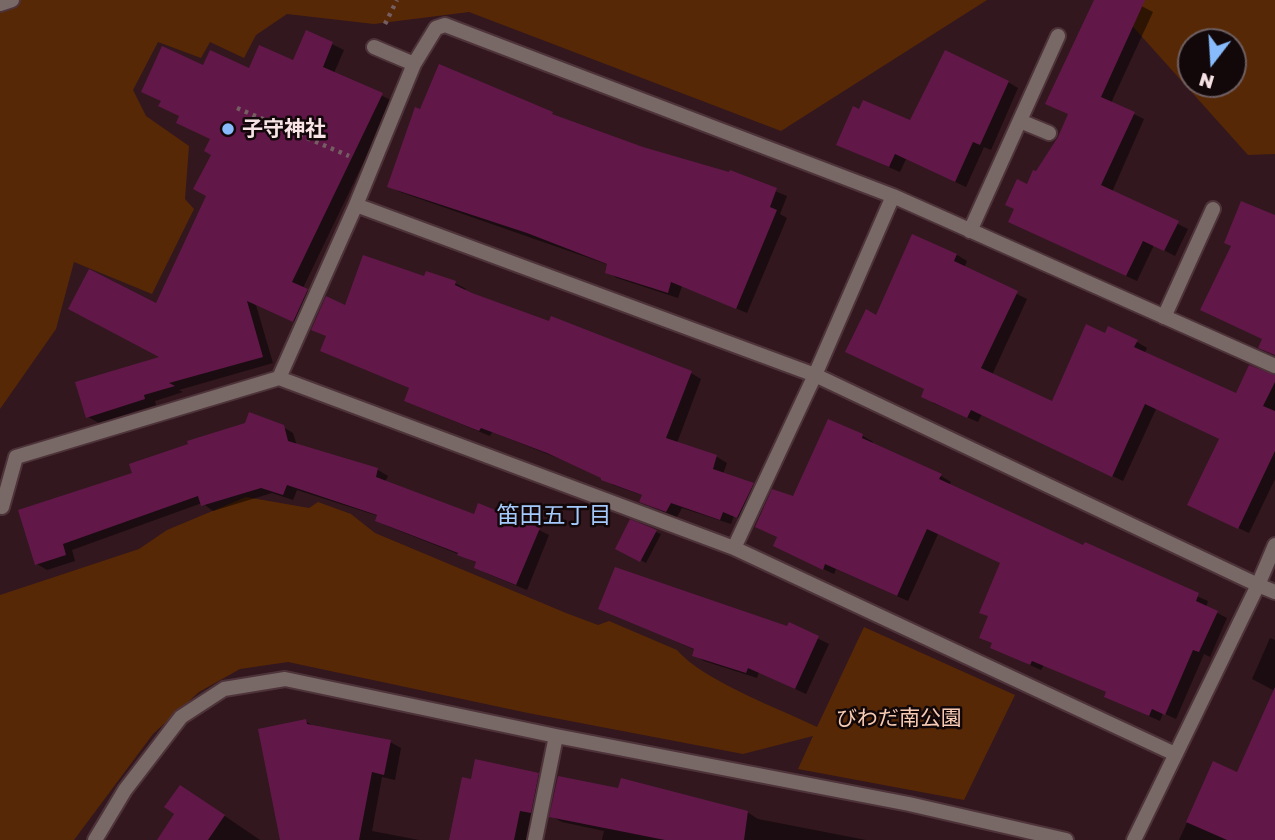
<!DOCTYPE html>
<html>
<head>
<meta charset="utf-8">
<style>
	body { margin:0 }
	#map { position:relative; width:1275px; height:840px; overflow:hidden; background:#32171e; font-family:"Golos Text",sans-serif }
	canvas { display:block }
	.north { position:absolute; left:1177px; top:28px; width:70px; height:70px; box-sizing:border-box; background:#120709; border:2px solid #6e5f61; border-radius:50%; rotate:197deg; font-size:19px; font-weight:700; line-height:28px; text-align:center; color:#f7e3e6 }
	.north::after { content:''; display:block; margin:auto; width:24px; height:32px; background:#87bbfb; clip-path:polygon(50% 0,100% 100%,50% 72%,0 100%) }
</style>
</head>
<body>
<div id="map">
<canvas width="1275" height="840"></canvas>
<div class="north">N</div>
</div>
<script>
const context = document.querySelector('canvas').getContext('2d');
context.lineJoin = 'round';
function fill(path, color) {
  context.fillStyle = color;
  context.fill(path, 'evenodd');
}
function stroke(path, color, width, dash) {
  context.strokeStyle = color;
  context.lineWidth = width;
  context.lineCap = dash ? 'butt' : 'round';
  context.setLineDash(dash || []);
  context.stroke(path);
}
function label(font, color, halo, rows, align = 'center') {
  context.font = font + ' "Golos Text","Noto Sans JP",sans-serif';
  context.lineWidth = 5;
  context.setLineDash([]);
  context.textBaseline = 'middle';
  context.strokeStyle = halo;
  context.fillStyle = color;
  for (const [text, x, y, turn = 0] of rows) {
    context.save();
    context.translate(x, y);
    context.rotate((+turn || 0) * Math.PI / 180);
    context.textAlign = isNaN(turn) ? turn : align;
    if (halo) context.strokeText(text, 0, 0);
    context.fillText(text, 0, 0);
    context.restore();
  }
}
fill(new Path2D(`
	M0,0H987L781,131L469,12L374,24L287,14L256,35L244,58L210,42L201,58L158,42L133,90L146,116L189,146L185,199L194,209L152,294L74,262L56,329L0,409Z
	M1109,0H1275V154L1248,155ZM1191,42H1233V84H1191Z
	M246,497L309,508L318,502L351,514L375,533L566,613L598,625L609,621L677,650C702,680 780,709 817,727L864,627L1015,695L964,800L798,769L813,736L743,754L528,713L288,662L240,669L199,692L153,734L74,840H0V595L139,549L167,530Z`), '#572806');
fill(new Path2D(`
	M1096,0H1130L1153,12L1111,103L1144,119L1112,192L1188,229L1175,256L1154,245L1137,281L1020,227L1028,187L1059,138L1070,115Z
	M307,32L344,50L334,73L393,101L303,288L319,297L305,327L256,305L273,363L179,390L183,392L155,401L156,405L99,423L88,417L163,357L157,305L208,196L213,154L204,67L250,70L294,62Z
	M440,66L563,120L642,149L731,173L787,196L780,214L787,218L747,313L682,286L678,298L617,278L607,272L609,265L400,192L389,186Z
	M1008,82L1018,88L991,150L984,147L966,187L906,159L900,172L849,150L911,122Z
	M913,236L957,255L967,261L964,268L1027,299L992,375L1052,403L1106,335L1137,342L1147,348L1144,354L1237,395L1275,376V479L1249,533L1200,510L1221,440L1156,409L1123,481L982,414L978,422L933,403L877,317Z
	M425,279L455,283L466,289L465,291L691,373L701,379L677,443L717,457L727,463L723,474L753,484L764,490L748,523L734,516L731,524L682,508L677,517L652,507L641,501L644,496L613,485L603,478L560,459L492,432L490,436L417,406L406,400L411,389L322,351L346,307Z
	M829,421L863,436L873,442L872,445L941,476L951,482L949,486L1084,548L1208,601L1206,607L1227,618L1210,657L1204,654L1176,719L1163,713L1160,721L1117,702L1108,693L1044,665L1041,670L1003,653L989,617L1002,563L938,534L908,601L836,569L834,574L786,552L794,499Z
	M283,427L293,433L297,446L378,470L388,476L385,482L475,516L539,530L549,535L527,590L486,573L476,567L477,563L458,554L387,526L377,521L378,516L297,490L293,500L272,493L213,511L202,503L72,550L75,561L47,570L37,564L20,511Z
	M631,522L661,534L646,563L618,548Z
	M600,608L788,628L790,625L829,644L806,694L759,672L757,678L704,661L694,655L695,650Z
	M1270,638L1275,640V840H1179L1214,764L1237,774L1275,691L1252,679Z
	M305,721L317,728L390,742L401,748L395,780L382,777L372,831L419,840H282Z
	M538,774L549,780L531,840H451L473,781Z
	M191,793L260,840H159Z
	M747,812L758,819L866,840H602L604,831L562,822L551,816Z`), '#0007');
fill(new Path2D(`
	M1094,0H1145L1101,97L1135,112L1101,185L1179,221L1164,251L1143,241L1126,276L1008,222L1014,209L1005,205L1017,179L1027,184L1033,170L1036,171L1058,137L1068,114L1045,104Z
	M306,30L333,42L323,67L383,93L292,282L308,289L293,322L247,301L263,357L169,383L175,386L144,395L145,399L86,418L75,382L159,357L68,309L89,269L156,303L206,196L193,189L211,155L204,151L210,139L176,123L179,116L158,106L161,101L141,92L162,46L203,65L210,50L249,68L259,45L293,60Z
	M945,50L1009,81L980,145L973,142L955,182L895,154L889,167L836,145L853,106L859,109L863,100L910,120Z
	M439,64L553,112L552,114L643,147L729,172L730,170L777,188L770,207L777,210L736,309L671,282L668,293L605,273L607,264L527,233L387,187L415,107L420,109Z
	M1241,201L1275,215V355L1258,348L1262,339L1200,310L1231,246L1224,243Z
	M912,234L957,254L954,261L1018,291L981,368L1052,401L1086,324L1105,333L1108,326L1138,340L1134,347L1236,393L1249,365L1275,375V382L1263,406L1275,411V451L1238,529L1187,505L1219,439L1145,404L1112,477L971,410L967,418L921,397L924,389L845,352L866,309L876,315Z
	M363,255L424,276L426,271L456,281L455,285L472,293L549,321L551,316L692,371L666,438L717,455L713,469L754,483L737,518L723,512L720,520L671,503L666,512L639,502L642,495L601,480V478L547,453L481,428L479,431L404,401L409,388L320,351L326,336L311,330L326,296L345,305Z
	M249,412L284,425L288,441L378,468L376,477L474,514L478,503L540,528L516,585L474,568L476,562L457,555L458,553L375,521L377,515L287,485L283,495L261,488L201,506L198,496L63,544L66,555L35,565L18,510L132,473L129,464L188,444L187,441L245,423Z
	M828,419L863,434L862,438L942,474L939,479L1083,545L1085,542L1199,593L1196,601L1218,611L1199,652L1193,650L1165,715L1152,709L1149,716L1104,697L1106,692L1032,661L1030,665L990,648L992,643L979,638L988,616L979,613L1000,563L927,529L897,596L825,564L823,570L773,546L777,537L755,527L772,489L793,496Z
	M630,519L657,530L640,562L615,549Z
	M615,567L787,626L789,622L819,636L795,689L748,668L746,673L692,656L694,649L598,609Z
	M1275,687V840H1227L1186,822L1213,761L1237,772Z
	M306,719L307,724L391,740L384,775L372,772L359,840H280L258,729Z
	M475,759L539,773L531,813L520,811L514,840H449L462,777L471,779Z
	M558,776L618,788L621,778L748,811L744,840H665L549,817Z
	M180,785L225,815L208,840H157L174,814L164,807Z`), '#611849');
const service = new Path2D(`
	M0,4L12,0
	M1020,121L1049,133
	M970,231L1058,36
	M1164,317L1213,209`);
const minor = new Path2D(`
	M374,47L414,64
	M356,205L815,375L1258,585
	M279,378L734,548L1175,754
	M2,507L16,457L279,378L356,205L414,64L436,28L445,25L893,196L1275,366
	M734,548L815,375L893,196
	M95,840L125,790L181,717L224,689L285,679L556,736L909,804L1066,840
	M535,840L556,736`);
const tertiary = new Path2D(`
	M1258,585L1275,592
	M1134,840L1258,585L1275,545`);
stroke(service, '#4e343a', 18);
stroke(minor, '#4e343a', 18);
stroke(tertiary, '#4e343a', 18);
stroke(new Path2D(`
	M385,24L397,0
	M237,108L349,156`), '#755d62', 4.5, [3.5, 5]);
stroke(service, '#786967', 14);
stroke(minor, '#786967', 14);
stroke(tertiary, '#786967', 14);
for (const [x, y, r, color] of [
	[228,129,7,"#87bbfb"]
]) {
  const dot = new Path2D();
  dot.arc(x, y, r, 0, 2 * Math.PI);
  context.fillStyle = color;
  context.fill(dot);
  stroke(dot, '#120709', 2.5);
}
label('bold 21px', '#f7e3e6', '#120709', [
	["子守神社",242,129]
], 'left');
label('21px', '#f7cbb4', '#120709', [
	["びわだ南公園",899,718]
]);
label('23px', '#a4cafb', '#120709', [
	["笛田五丁目",554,516]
]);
</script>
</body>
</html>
